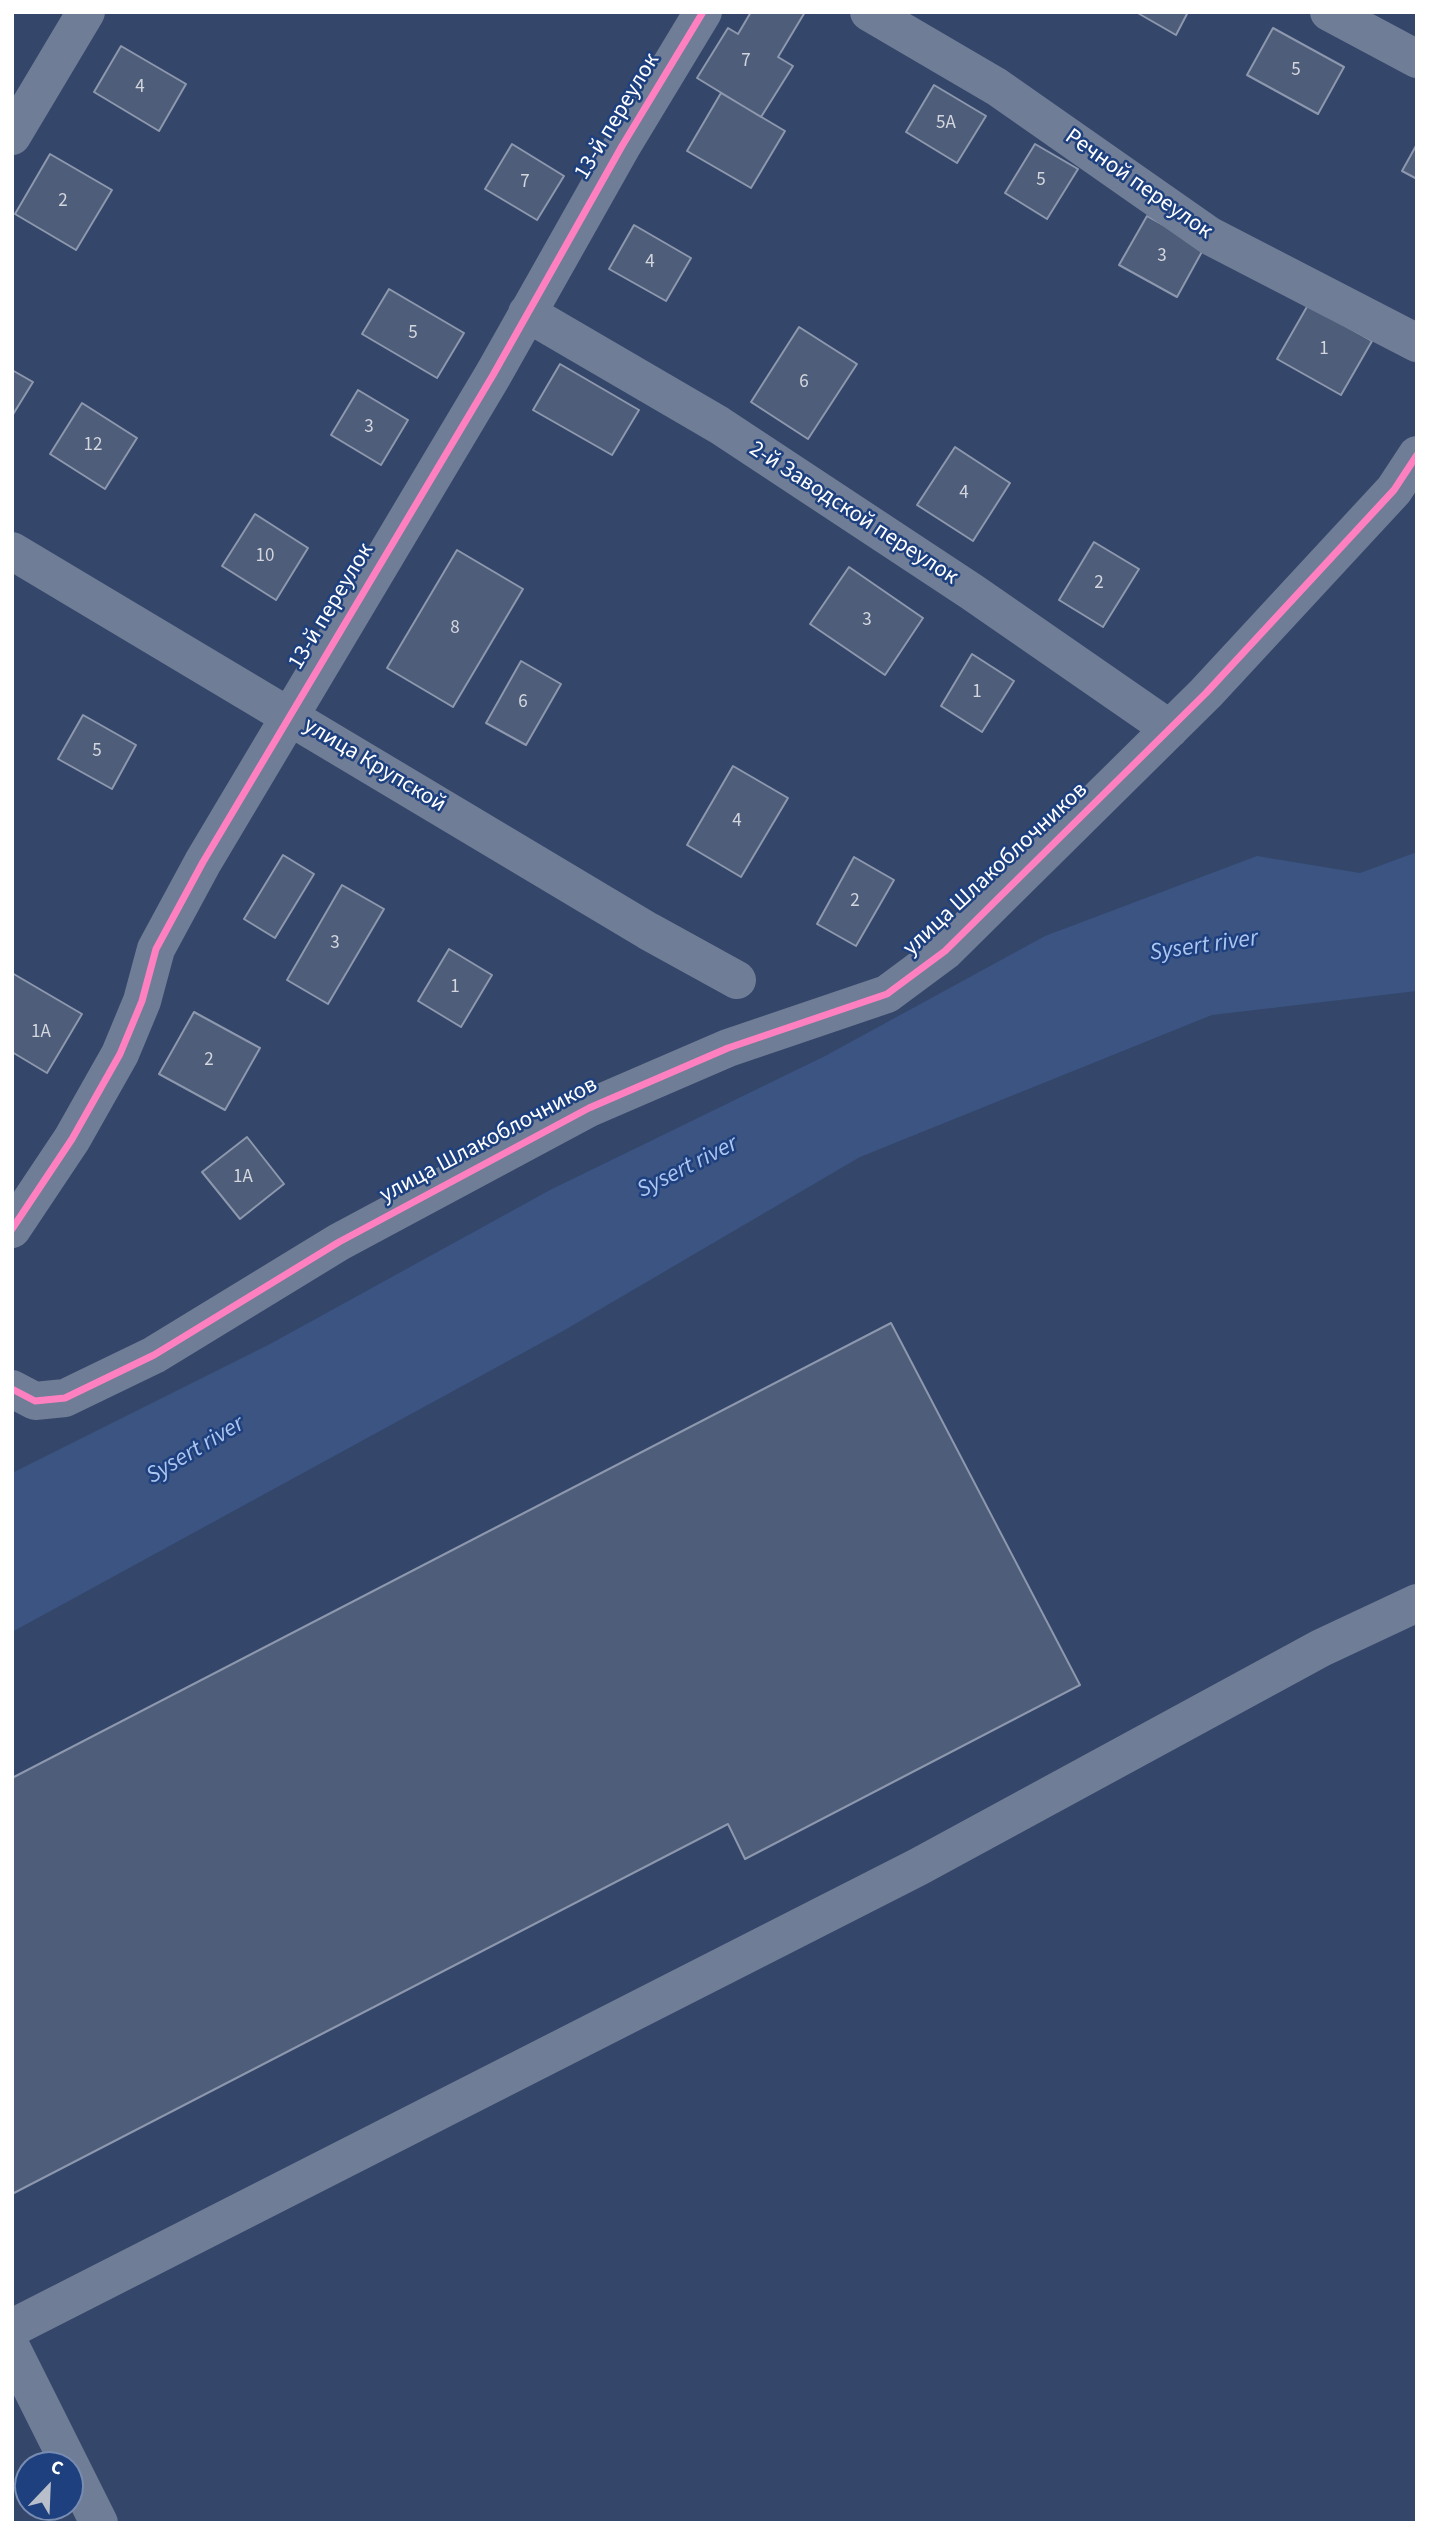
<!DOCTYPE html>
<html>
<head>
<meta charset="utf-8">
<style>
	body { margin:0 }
	#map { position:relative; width:1429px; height:2535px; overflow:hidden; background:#344669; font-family:"Source Sans 3",sans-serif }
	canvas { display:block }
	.frame { position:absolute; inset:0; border:14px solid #fff; pointer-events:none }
	.north { position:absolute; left:14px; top:2451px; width:70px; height:70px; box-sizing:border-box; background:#1e407f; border:2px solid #788cb2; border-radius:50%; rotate:23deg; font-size:19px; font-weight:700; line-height:28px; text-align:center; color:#fff }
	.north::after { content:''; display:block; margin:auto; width:24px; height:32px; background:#b8beca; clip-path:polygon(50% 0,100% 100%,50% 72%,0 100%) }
</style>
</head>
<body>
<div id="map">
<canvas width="1429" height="2535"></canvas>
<div class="frame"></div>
<div class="north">С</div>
</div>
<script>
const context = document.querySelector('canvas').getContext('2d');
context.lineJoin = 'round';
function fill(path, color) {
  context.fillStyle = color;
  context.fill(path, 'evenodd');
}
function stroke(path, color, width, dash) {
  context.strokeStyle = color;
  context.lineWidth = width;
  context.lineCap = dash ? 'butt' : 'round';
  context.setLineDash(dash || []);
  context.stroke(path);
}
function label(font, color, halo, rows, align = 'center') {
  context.font = font + ' "Source Sans 3",sans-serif';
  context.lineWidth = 5;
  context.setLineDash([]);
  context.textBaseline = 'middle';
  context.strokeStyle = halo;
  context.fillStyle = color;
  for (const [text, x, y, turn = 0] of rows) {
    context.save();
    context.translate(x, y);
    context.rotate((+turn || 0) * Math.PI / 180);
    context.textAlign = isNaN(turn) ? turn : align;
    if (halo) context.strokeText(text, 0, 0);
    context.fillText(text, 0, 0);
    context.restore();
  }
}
fill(new Path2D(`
	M1417,852V991L1212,1015L860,1157L563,1331L12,1632V1473L270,1344L550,1190L825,1056L1045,936L1257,856L1360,873Z`), '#3b5482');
const building = new Path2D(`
	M751,12H805L778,57L793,66L761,117L697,78L728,28L738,34Z
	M1136,12H1188L1176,35Z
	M1273,28L1344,67L1318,114L1247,75Z
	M121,46L186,84L159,131L94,92Z
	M934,85L986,116L957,163L906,132Z
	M721,93L785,131L751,188L687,151Z
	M512,144L564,176L537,220L485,189Z
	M1035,144L1078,169L1047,219L1005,193Z
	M1417,144V179L1402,171Z
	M50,154L112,190L76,250L15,214Z
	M1147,216L1204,248L1177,297L1119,265Z
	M634,225L691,258L666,301L609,269Z
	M389,289L464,333L437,378L362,334Z
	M1308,305L1372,341L1341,395L1277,359Z
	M799,327L857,364L808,439L751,402Z
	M560,364L639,410L612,455L533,410Z
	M12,370L33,382L12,416Z
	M358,390L408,420L381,465L331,435Z
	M82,403L137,438L105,489L50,454Z
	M955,447L1010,483L973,541L917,505Z
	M255,514L308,548L276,600L222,566Z
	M1094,542L1139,569L1103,627L1059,600Z
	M457,550L523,589L453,707L387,668Z
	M849,567L923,618L885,675L810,624Z
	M972,654L1014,681L982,732L941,706Z
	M521,661L561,684L526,745L486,723Z
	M83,715L136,745L112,789L58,759Z
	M733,766L788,798L741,877L687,845Z
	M283,855L314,874L275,938L244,919Z
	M854,857L894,880L856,946L817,924Z
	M342,885L384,909L328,1004L287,980Z
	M449,949L492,975L461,1027L418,1001Z
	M12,973L82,1014L47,1073L12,1052Z
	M194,1012L260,1048L225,1110L159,1074Z
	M247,1137L284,1184L240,1219L202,1172Z
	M891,1323L1080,1685L745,1859L728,1824L12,2194V1778Z`);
fill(building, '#4e5d79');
stroke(building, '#8d98ae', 2);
stroke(new Path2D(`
	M869,12L997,87L1210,236L1417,343
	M1329,12L1417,59
	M12,136L86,12
	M527,313L719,425L972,592L1170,729
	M12,551L648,931L737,980
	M12,1229L72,1139L120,1054L142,1001L156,949L203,862L493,375L622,146L703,12
	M12,1389L35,1401L65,1398L154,1355L339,1242L589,1108L728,1048L887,994L945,951L1206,693L1394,490L1417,455
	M12,2328L918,1867L1321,1648L1417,1603
	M12,2349L99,2523`), '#707d97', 38);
stroke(new Path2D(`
	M12,1229L72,1139L120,1054L142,1001L156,949L203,862L493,375L622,146L703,12
	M12,1389L35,1401L65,1398L154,1355L339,1242L589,1108L728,1048L887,994L945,951L1206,693L1394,490L1417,455`), '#ff80c0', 7);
label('19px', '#d3d6de', null, [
	["7",746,62],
	["5",1296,71],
	["4",140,88],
	["5А",946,124],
	["5",1041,181],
	["7",525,183],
	["2",63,202],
	["3",1162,257],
	["4",650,263],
	["5",413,334],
	["1",1324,350],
	["6",804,383],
	["3",369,428],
	["12",93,446],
	["4",964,494],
	["10",265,557],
	["2",1099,584],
	["3",867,621],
	["8",455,629],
	["1",977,693],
	["6",523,703],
	["5",97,752],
	["4",737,822],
	["2",855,902],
	["3",335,944],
	["1",455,988],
	["1А",41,1033],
	["2",209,1061],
	["1А",243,1178]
]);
label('23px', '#fff', '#1e407f', [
	["13-й переулок",618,117,-59],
	["Речной переулок",1138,185,35],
	["2-й Заводской переулок",853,514,33],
	["13-й переулок",332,607,-59],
	["улица Крупской",374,766,31],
	["улица Шлакоблочников",996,870,-43],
	["улица Шлакоблочников",489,1141,-28]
]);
label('italic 24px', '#adc6f0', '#1e407f', [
	["Sysert river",1204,947,-8],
	["Sysert river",688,1168,-27],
	["Sysert river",196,1451,-31]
]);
</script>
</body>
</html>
